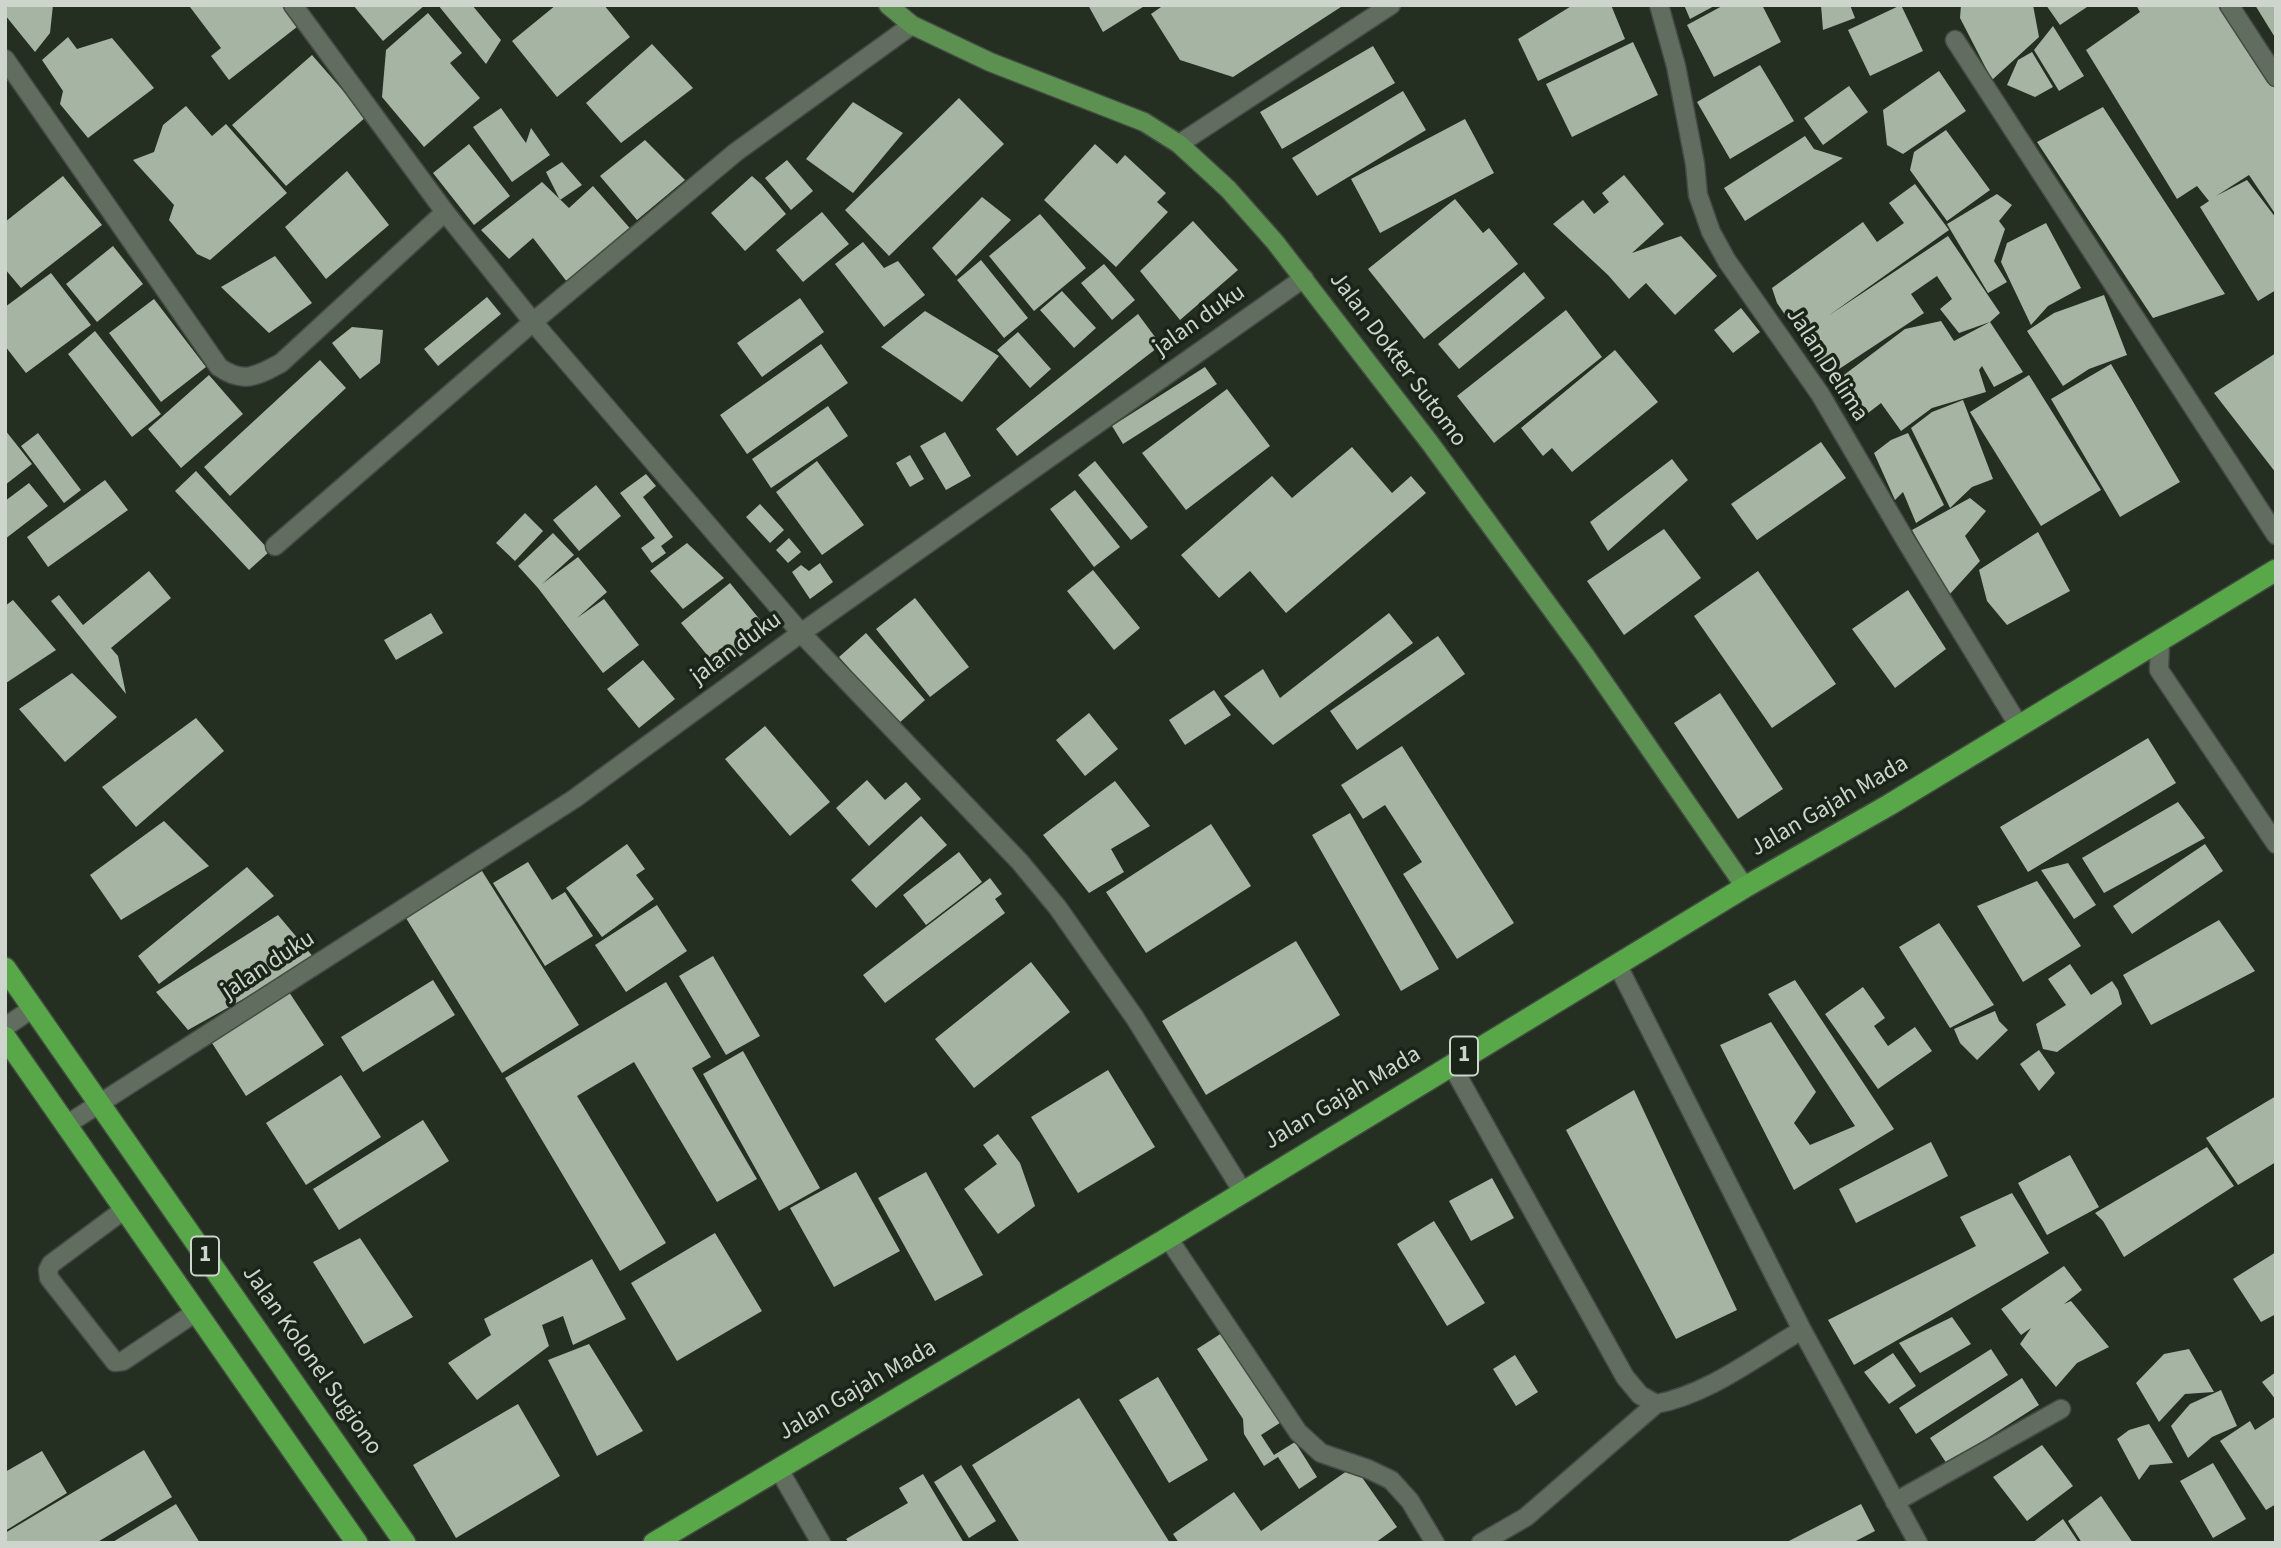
<!DOCTYPE html>
<html>
<head>
<meta charset="utf-8">
<style>
	body { margin:0 }
	#map { position:relative; width:2281px; height:1548px; overflow:hidden; background:#242f22; font-family:"Source Sans 3",sans-serif }
	canvas { display:block }
	.frame { position:absolute; inset:0; border:7px solid #cdd5cc; pointer-events:none }
</style>
</head>
<body>
<div id="map">
<canvas width="2281" height="1548"></canvas>
<div class="frame"></div>
</div>
<script>
const context = document.querySelector('canvas').getContext('2d');
context.lineJoin = 'round';
function fill(path, color) {
  context.fillStyle = color;
  context.fill(path, 'evenodd');
}
function stroke(path, color, width, dash) {
  context.strokeStyle = color;
  context.lineWidth = width;
  context.lineCap = dash ? 'butt' : 'round';
  context.setLineDash(dash || []);
  context.stroke(path);
}
function label(font, color, halo, rows, align = 'center') {
  context.font = font + ' "Source Sans 3",sans-serif';
  context.lineWidth = 7;
  context.setLineDash([]);
  context.textBaseline = 'middle';
  context.strokeStyle = halo;
  context.fillStyle = color;
  for (const [text, x, y, turn = 0] of rows) {
    context.save();
    context.translate(x, y);
    context.rotate((+turn || 0) * Math.PI / 180);
    context.textAlign = isNaN(turn) ? turn : align;
    if (halo) context.strokeText(text, 0, 0);
    context.fillText(text, 0, 0);
    context.restore();
  }
}
fill(new Path2D(`
	M8,5H53L50,33L35,52L5,15V8Z
	M192,5H289L302,23L229,80L211,56L221,48L190,7Z
	M353,5H425L383,41Z
	M438,5H472L501,40L486,64Z
	M556,5H604L630,37L557,97L512,41Z
	M1088,5H1146L1103,32Z
	M1164,5H1344L1233,77L1180,60L1151,14Z
	M1573,5H1611L1625,39L1538,81L1518,39Z
	M1684,5H1716L1690,19Z
	M1724,5H1762L1781,42L1714,77L1687,25Z
	M1821,5H1850L1855,18L1823,30Z
	M1901,5L1923,51L1870,76L1848,30Z
	M1961,5H2033L2039,37L1992,80L1960,18Z
	M2046,5H2090L2060,25Z
	M2136,5H2222L2276,89V215L2249,175L2216,196L2247,180L2276,218V290L2258,301L2200,207L2209,201L2197,186L2177,199L2086,50L2140,12Z
	M2255,5H2276V39Z
	M428,13L462,53L450,63L480,98L424,147L382,97L386,50Z
	M2053,26L2084,76L2059,91L2034,50Z
	M68,37L77,49L112,38L154,88L88,138L60,104L63,91L42,60Z
	M1633,42L1658,95L1572,137L1546,84Z
	M652,44L693,88L621,143L586,103Z
	M1373,46L1395,83L1282,149L1260,112Z
	M2032,52L2053,87L2035,97L2007,85L2018,60Z
	M312,55L366,117L286,186L232,125Z
	M1760,65L1794,121L1730,159L1697,102Z
	M1939,71L1966,111L1903,154L1887,145L1883,110Z
	M1849,86L1868,112L1823,145L1804,118Z
	M1403,91L1426,130L1317,196L1292,158Z
	M959,98L1004,144L889,256L845,210Z
	M853,102L903,133L853,193L806,159Z
	M186,106L212,136L226,124L287,193L210,260L197,254L169,220L174,205L133,160L154,152L163,125Z
	M2103,107L2225,294L2153,318L2037,142Z
	M501,108L526,143L531,128L550,155L512,182L473,127Z
	M1465,119L1494,173L1380,233L1351,179Z
	M1946,130L1990,190L1947,221L1910,170L1914,152Z
	M1805,136L1814,149L1843,158L1745,221L1724,188Z
	M645,140L685,180L637,220L600,176Z
	M469,144L510,196L474,225L433,173Z
	M1095,144L1117,164L1125,155L1166,193L1157,202L1168,212L1116,267L1044,200Z
	M787,160L813,191L791,210L765,178Z
	M562,162L582,185L560,200L546,172Z
	M347,171L389,225L326,279L285,227Z
	M1624,175L1664,224L1632,253L1681,236L1717,276L1675,315L1646,283L1629,299L1608,275L1553,224L1583,200L1594,214L1609,202L1602,193Z
	M63,176L102,225L21,288L5,269V222Z
	M752,176L761,184L786,214L745,251L711,213Z
	M542,182L569,208L593,186L634,233L571,287L533,238L509,259L481,230Z
	M1915,184L1949,230L1828,316L1948,236L2000,313L1990,322L1959,333L1940,309L1952,299L1937,276L1911,294L1924,313L1827,377L1777,303L1772,288L1863,222L1877,242L1904,223L1889,203Z
	M1997,194L2012,205L1999,221L2005,229L1994,261L2007,282L1988,293L1947,224Z
	M982,197L1011,220L956,276L932,248Z
	M1455,199L1483,233L1489,228L1518,264L1424,339L1368,269Z
	M822,212L849,244L803,282L776,250Z
	M1040,214L1086,268L1034,311L989,256Z
	M1193,221L1238,270L1180,320L1140,271Z
	M2046,223L2081,288L2048,306L2031,325L2001,262L2007,243Z
	M863,242L884,268L898,261L925,295L884,327L835,264Z
	M113,246L143,284L97,322L66,284Z
	M275,256L312,303L269,333L221,287Z
	M981,260L1028,318L1004,338L957,280Z
	M1104,264L1135,300L1112,320L1081,283Z
	M1524,272L1545,298L1459,369L1438,344Z
	M51,273L91,325L26,373L5,346V307Z
	M1062,291L1096,328L1074,348L1040,310Z
	M2104,295L2127,355L2089,369L2063,386L2027,331L2054,313Z
	M487,297L501,314L438,366L424,349Z
	M800,298L824,332L762,377L737,343Z
	M154,299L206,367L161,402L109,333Z
	M1741,308L1760,332L1733,353L1714,330Z
	M1566,310L1602,357L1494,443L1457,396Z
	M925,311L999,356L962,402L881,347Z
	M1138,314L1161,345L1017,456L996,429Z
	M1941,321L1954,341L1990,322L2023,372L1994,387L1982,366L1979,370L1986,392L1932,408L1901,431L1881,403L1863,417L1836,381L1905,329Z
	M352,327L383,330L380,363L360,379L332,343Z
	M95,331L161,414L132,437L68,354Z
	M1018,332L1051,369L1030,388L997,350Z
	M821,344L848,383L747,454L720,415Z
	M1615,350L1658,402L1572,472L1552,448L1543,456L1521,428Z
	M2276,353V473L2214,393Z
	M320,360L346,388L230,496L204,467Z
	M2111,364L2180,482L2120,517L2051,399Z
	M1205,367L1217,384L1123,444L1112,426Z
	M209,375L243,414L181,468L148,429Z
	M2029,375L2101,490L2041,526L1970,412Z
	M1227,389L1270,446L1186,510L1142,453Z
	M1963,400L1993,479L1972,487L1950,508L1911,428L1932,412Z
	M828,406L848,436L771,488L752,459Z
	M5,430L32,464L5,485Z
	M945,432L971,476L946,490L920,446Z
	M38,433L81,490L64,503L21,446Z
	M1908,433L1944,505L1916,523L1903,492L1895,500L1874,453L1891,440Z
	M1821,442L1846,478L1757,540L1731,504Z
	M1352,447L1392,493L1411,476L1426,493L1286,613L1250,571L1219,598L1181,555L1272,476L1292,498Z
	M910,455L924,479L910,487L896,463Z
	M1672,459L1688,480L1608,551L1590,522Z
	M817,461L864,525L822,555L776,492Z
	M1095,461L1148,527L1131,540L1078,475Z
	M196,471L270,551L249,570L175,491Z
	M646,474L656,486L643,497L673,537L661,546L666,553L652,563L641,548L655,538L620,493Z
	M105,480L128,510L48,567L27,537Z
	M29,483L48,506L5,539V501Z
	M596,485L621,516L579,551L553,520Z
	M1075,490L1120,547L1094,567L1050,509Z
	M1970,498L1986,511L1965,536L1980,561L1949,595L1912,530Z
	M760,504L784,530L770,543L746,517Z
	M525,513L543,531L515,561L496,543Z
	M1664,529L1701,578L1624,635L1587,581Z
	M2038,532L2070,591L2007,625L1987,601L1979,570Z
	M553,533L574,555L542,584L578,557L607,592L577,618L604,599L639,645L603,673L538,588L518,566Z
	M789,538L801,552L788,563L776,550Z
	M687,543L724,578L683,609L650,571Z
	M820,563L833,582L810,599L792,572L801,565L809,571Z
	M1093,570L1140,628L1114,650L1067,591Z
	M149,571L171,598L111,648L118,656L126,694L51,601L59,595L83,625Z
	M1758,571L1836,684L1772,728L1694,616Z
	M730,583L770,632L721,672L681,623Z
	M1908,590L1946,649L1895,688L1852,629Z
	M915,598L969,667L930,697L876,629Z
	M13,600L56,650L6,683L5,606Z
	M431,613L443,633L396,660L384,640Z
	M1389,613L1413,643L1273,745L1224,696L1263,669L1280,698Z
	M866,633L925,700L898,724L839,657Z
	M1438,636L1465,674L1357,750L1330,711Z
	M643,660L675,699L639,728L607,689Z
	M72,673L117,717L65,762L19,709Z
	M1214,690L1231,715L1185,745L1169,720Z
	M1720,693L1783,789L1738,819L1674,723Z
	M1089,713L1118,749L1085,776L1056,740Z
	M196,718L224,751L136,827L102,787Z
	M765,726L830,802L790,836L725,759Z
	M2148,738L2176,783L2028,872L2000,827Z
	M1402,746L1514,923L1457,959L1403,874L1422,862L1385,805L1363,819L1341,785Z
	M867,780L885,800L906,782L921,799L869,846L836,808Z
	M1115,781L1150,826L1111,849L1124,872L1089,893L1043,835Z
	M2178,802L2205,838L2104,893L2082,858Z
	M1350,813L1439,969L1401,991L1312,835Z
	M921,816L947,845L876,908L851,880Z
	M164,821L209,866L121,920L90,875Z
	M1211,824L1251,886L1146,953L1106,892Z
	M627,844L645,869L636,875L654,899L602,937L566,888Z
	M2205,844L2223,871L2132,934L2113,906Z
	M959,852L982,882L926,925L903,895Z
	M528,862L552,900L565,892L593,936L545,966L493,883Z
	M2068,863L2096,905L2074,919L2041,870Z
	M247,867L274,896L159,984L138,956Z
	M482,871L579,1025L502,1073L406,918Z
	M990,878L1002,894L995,899L1005,913L885,1003L863,975Z
	M2037,881L2081,946L2023,982L1977,906Z
	M657,905L687,951L626,992L595,945Z
	M278,915L315,959L188,1030L156,992Z
	M2219,920L2255,971L2151,1025L2123,975Z
	M1939,923L1994,1005L1950,1028L1899,947Z
	M1296,941L1340,1015L1206,1095L1162,1021Z
	M713,956L760,1036L726,1055L679,976Z
	M1031,962L1070,1012L974,1088L935,1039Z
	M2070,964L2091,995L2112,981L2118,990L2122,1004L2057,1052L2043,1049L2036,1024L2066,1005L2048,979Z
	M433,980L455,1015L363,1072L341,1037Z
	M1795,980L1894,1129L1794,1190L1720,1045L1771,1022L1816,1092L1794,1123L1810,1145L1855,1126L1768,994Z
	M666,982L711,1057L692,1068L757,1179L717,1202L634,1062L577,1096L666,1243L620,1271L505,1078Z
	M1863,987L1885,1018L1874,1026L1888,1046L1915,1027L1932,1051L1878,1089L1825,1014Z
	M289,992L324,1045L246,1096L212,1043Z
	M1995,1011L1999,1021L2008,1030L1977,1060L1960,1043L1954,1029Z
	M2039,1050L2055,1073L2039,1091L2020,1064Z
	M743,1051L820,1188L779,1211L703,1074Z
	M1108,1070L1155,1147L1078,1193L1031,1117Z
	M341,1075L381,1137L306,1185L266,1123Z
	M1634,1090L1737,1310L1676,1339L1566,1130Z
	M2276,1096V1162L2238,1185L2206,1138Z
	M423,1120L449,1161L339,1230L313,1189Z
	M998,1134L1020,1163L1035,1206L998,1234L964,1189L997,1164L983,1145Z
	M1931,1142L1948,1176L1856,1223L1839,1189Z
	M2207,1147L2234,1186L2124,1257L2103,1221L2095,1213Z
	M2070,1155L2099,1207L2047,1235L2018,1183Z
	M856,1172L900,1251L834,1287L790,1208Z
	M926,1172L983,1275L935,1301L878,1198Z
	M1492,1178L1514,1218L1471,1241L1449,1201Z
	M2012,1193L2049,1253L1854,1365L1828,1320L1976,1246L1960,1217Z
	M1434,1221L1485,1303L1447,1326L1397,1244Z
	M715,1233L762,1311L677,1361L631,1283Z
	M360,1238L413,1317L364,1344L313,1262Z
	M2276,1252V1314L2261,1322L2233,1279Z
	M592,1259L626,1319L573,1345L563,1316L542,1325L549,1346L477,1400L448,1363L491,1335L484,1319Z
	M2064,1266L2082,1290L2064,1304L2071,1301L2109,1347L2077,1363L2056,1387L2020,1344L2031,1328L2021,1335L2001,1309Z
	M1952,1317L1971,1344L1920,1373L1899,1343Z
	M1225,1331L1283,1421L1261,1435L1274,1455L1295,1442L1317,1477L1299,1489L1278,1457L1264,1466L1244,1434L1243,1419L1197,1349Z
	M589,1344L643,1431L597,1456L548,1360Z
	M1991,1349L2008,1375L1916,1434L1899,1408Z
	M2189,1349L2214,1392L2185,1394L2159,1422L2136,1383L2164,1354Z
	M1893,1353L1916,1386L1889,1404L1864,1372Z
	M1515,1355L1538,1392L1516,1406L1493,1369Z
	M2276,1372V1400L2262,1382Z
	M1158,1377L1208,1460L1169,1483L1119,1400Z
	M2022,1378L2039,1405L1947,1464L1930,1438Z
	M2221,1390L2237,1426L2212,1437L2188,1458L2171,1426L2190,1404Z
	M1079,1398L1170,1543H1020L972,1465Z
	M518,1404L560,1476L456,1538L413,1465Z
	M2276,1416V1504L2266,1510L2220,1441L2250,1421L2255,1430Z
	M2149,1424L2173,1463L2150,1465L2139,1480L2117,1439L2129,1430Z
	M2042,1445L2073,1486L2027,1521L1993,1477Z
	M144,1450L172,1497L96,1543H5V1533Z
	M42,1451L67,1493L5,1531V1498L7,1497L5,1472Z
	M2213,1463L2246,1519L2213,1538L2180,1481Z
	M961,1465L996,1521L969,1538L934,1482Z
	M1354,1466L1397,1527L1375,1543H1179L1173,1534L1234,1492L1261,1531Z
	M923,1474L964,1543H849L846,1539L908,1503L899,1488Z
	M2101,1496L2133,1543H2082L2068,1521Z
	M176,1504L200,1543H111Z
	M1861,1504L1875,1531L1852,1543H1785Z
	M2063,1519L2079,1543H2032Z`), '#a6b4a3');
const minor = new Path2D(`
	M293,5L445,212L533,322L801,633L1020,862L1058,908L1135,1018L1243,1192
	M1659,5L1676,66L1695,164L1698,195L1711,232L1727,261L1820,394L1906,541L2019,726
	M2229,5L2276,77
	M1955,40L2276,535
	M5,59L219,367C243,384 257,376 281,363L445,212
	M1179,144L1391,5
	M275,546L533,322L736,152L912,25
	M2160,641L2159,670L2276,844
	M1617,964L1802,1330
	M5,1027L33,1008
	M1451,1064L1625,1377L1640,1395L1656,1404C1709,1394 1755,1357 1802,1330L1918,1543
	M66,1125L574,799L801,633L1304,278
	M125,1209L51,1264L48,1270L49,1278L115,1362L123,1361L196,1312
	M1168,1238L1298,1432L1321,1453L1368,1469L1391,1480L1410,1501L1435,1543
	M778,1468L821,1543
	M1895,1502L2061,1409
	M1481,1543L1526,1517L1656,1404`);
const major = new Path2D(`
	M888,5L912,25L990,62L1144,122L1179,144L1228,189L1275,242L1430,443L1585,655L1745,887`);
const highway = new Path2D(`
	M5,968L405,1543
	M5,1037L357,1543
	M654,1543L1168,1238L1745,887L1889,805L2276,570`);
stroke(minor, '#434c41', 21);
stroke(major, '#434c41', 21);
stroke(highway, '#434c41', 24);
stroke(minor, '#616e5f', 18);
stroke(major, '#5c9152', 18);
stroke(highway, '#58a849', 21);
for (const [x, y, w] of [
	[1464,1056,28],
	[205,1256,28]
]) {
  const box = new Path2D();
  box.roundRect(x - w / 2, y - 19.5, w, 39, 5);
  context.fillStyle = '#1a2518';
  context.fill(box);
  stroke(box, '#cdd5cc', 2);
}
label('bold 23px', '#cdd5cc', null, [
	["1",1464,1056],
	["1",205,1256]
]);
label('24px', '#cdd5cc', '#1a2518', [
	["jalan duku",1200,321,-35],
	["Jalan Dokter Sutomo",1397,360,53],
	["Jalan Delima",1826,365,57],
	["jalan duku",737,649,-36],
	["Jalan Gajah Mada",1830,807,-30],
	["jalan duku",269,966,-33],
	["Jalan Gajah Mada",1343,1099,-31],
	["Jalan Kolonel Sugiono",311,1361,55],
	["Jalan Gajah Mada",858,1391,-30]
]);
</script>
</body>
</html>
